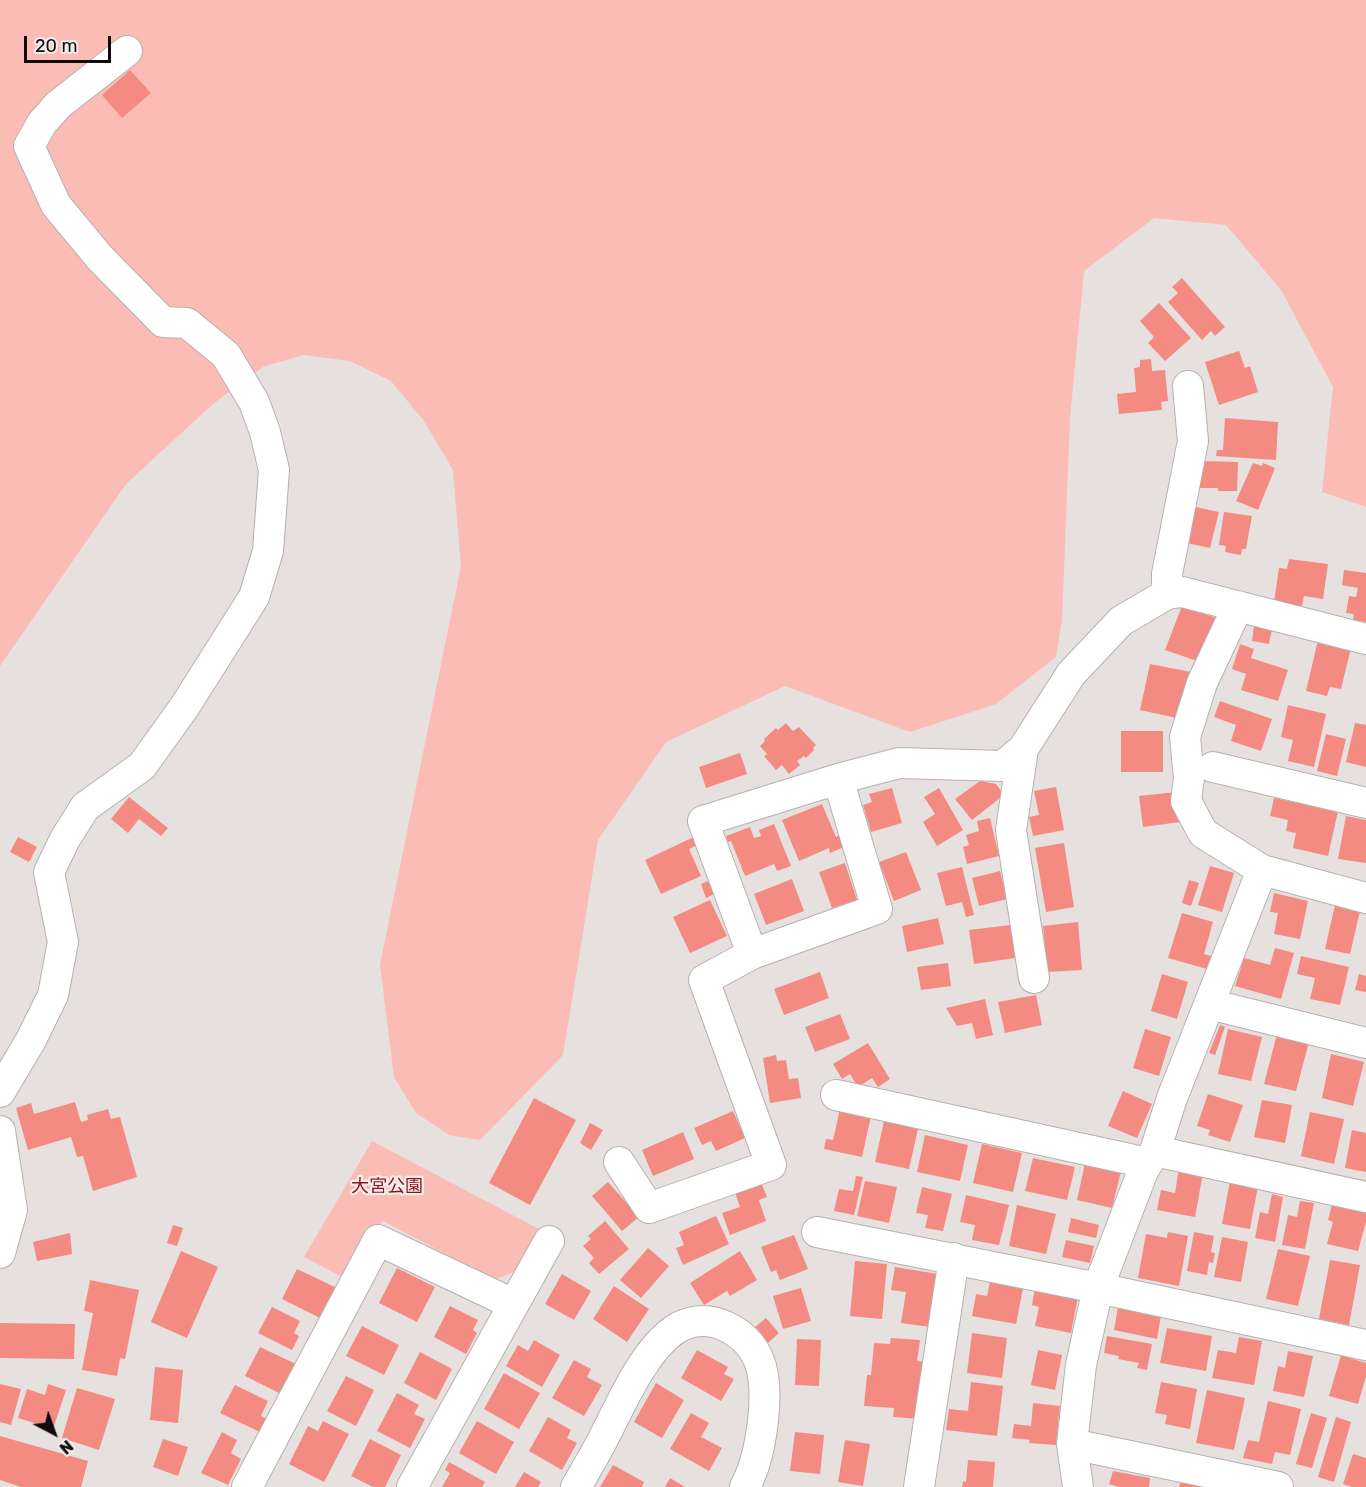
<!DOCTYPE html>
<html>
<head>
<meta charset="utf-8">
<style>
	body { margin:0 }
	#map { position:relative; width:1366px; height:1487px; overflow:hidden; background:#e6e0df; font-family:Rubik,sans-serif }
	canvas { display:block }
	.north { position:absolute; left:24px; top:1403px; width:60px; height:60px; -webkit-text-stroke:4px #f3edec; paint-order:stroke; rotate:139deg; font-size:16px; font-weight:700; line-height:24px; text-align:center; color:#0e0c0c }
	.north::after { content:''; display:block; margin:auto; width:21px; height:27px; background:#0e0c0c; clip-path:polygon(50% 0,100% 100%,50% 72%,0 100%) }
	.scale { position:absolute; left:24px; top:36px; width:87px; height:27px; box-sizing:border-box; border:3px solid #0e0c0c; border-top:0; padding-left:8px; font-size:18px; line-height:21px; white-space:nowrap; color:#0e0c0c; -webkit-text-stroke:4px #f3edec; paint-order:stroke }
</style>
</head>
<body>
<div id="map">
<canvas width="1366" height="1487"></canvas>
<div class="north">N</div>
<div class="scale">20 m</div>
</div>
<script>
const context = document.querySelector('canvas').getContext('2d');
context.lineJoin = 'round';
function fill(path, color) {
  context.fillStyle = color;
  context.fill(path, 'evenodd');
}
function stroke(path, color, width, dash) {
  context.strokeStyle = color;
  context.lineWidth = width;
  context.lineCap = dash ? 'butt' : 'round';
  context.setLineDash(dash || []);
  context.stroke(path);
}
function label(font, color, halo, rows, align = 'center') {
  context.font = font + ' Rubik,"Noto Sans JP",sans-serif';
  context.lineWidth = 4.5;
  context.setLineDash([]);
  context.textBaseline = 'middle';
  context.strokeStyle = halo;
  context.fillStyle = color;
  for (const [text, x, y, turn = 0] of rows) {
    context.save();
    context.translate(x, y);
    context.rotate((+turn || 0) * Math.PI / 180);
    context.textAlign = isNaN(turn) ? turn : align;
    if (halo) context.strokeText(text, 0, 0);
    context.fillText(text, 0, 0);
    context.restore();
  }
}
fill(new Path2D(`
	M0,0H1366V507L1322,492L1333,387L1281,290L1226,225L1154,218L1084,271L1070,418L1062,620L1056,657L996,704L910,732L785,686L666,742L598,840L563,1055L480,1140L449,1135L416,1113L394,1077L380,965L461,566L453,470L424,421L391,381L350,361L303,355L263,367L213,404L126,484L0,666Z
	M372,1141L539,1229L518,1270L495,1280L383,1221L344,1278L304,1257Z`), '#fbbcb5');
fill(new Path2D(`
	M130,70L151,93L122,118L102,95Z
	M1182,278L1225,327L1215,336L1211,331L1202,340L1168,302L1178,293L1172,287Z
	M1159,303L1191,338L1165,361L1148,343L1154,337L1140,321Z
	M1239,351L1245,368L1250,366L1258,392L1219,405L1205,362Z
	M1151,359L1152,371L1165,370L1168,401L1161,402L1162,410L1119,414L1117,394L1136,392L1134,368L1140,367V360Z
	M1225,418L1278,422L1276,460L1216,456L1217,450H1223Z
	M1201,461L1238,462L1237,491H1218V488H1194Z
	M1253,463L1262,466L1263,463L1275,468L1258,510L1236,501Z
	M1191,506L1219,512L1210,548L1182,542Z
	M1224,512L1252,516L1246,549H1242L1241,555L1225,552L1226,546L1219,545Z
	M1289,559L1328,564L1323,599L1304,596L1302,606L1274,602L1279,568L1287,569Z
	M1344,570L1366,573V622L1353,620L1354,614L1346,613L1349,596L1356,597L1358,588L1342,585Z
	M1182,606L1216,618L1200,662L1165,650Z
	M1254,625L1272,629L1269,644L1252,641Z
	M1318,640L1351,648L1341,689L1330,687L1327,696L1306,691Z
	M1240,644L1254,649L1251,658L1288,670L1278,701L1241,690L1246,674L1232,669Z
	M1150,664L1191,672L1181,719L1140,710Z
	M1220,701L1272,719L1261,751L1231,741L1236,725L1214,717Z
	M1288,705L1326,714L1314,767L1288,761L1293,740L1281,737Z
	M786,723L793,731L799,727L816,745L813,748L814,750L806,758L804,756L797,761L800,765L789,774L782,765L776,770L764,756L767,754L760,746L765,741L764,739L776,728L778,730Z
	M1355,723L1366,725V767L1346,762Z
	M1121,731H1163V772H1121Z
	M1326,734L1346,739L1337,776L1317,771Z
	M740,753L747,774L706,788L699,767Z
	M980,781L996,784L1004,795L972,820L955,799Z
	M1056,787L1064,830L1033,836L1029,817L1039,815L1034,791Z
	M892,788L902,823L871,832L863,805L872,802L869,794Z
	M939,788L963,830L937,846L923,822L935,814L924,797Z
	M1177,792L1180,822L1143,827L1139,796Z
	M129,797L168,828L161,836L139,819L128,833L111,819Z
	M1274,798L1338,811L1328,856L1293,848L1296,833L1286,831L1288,820L1270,816Z
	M822,804L836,837L840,835L844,847L830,853L829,848L799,861L782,820Z
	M1346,816L1366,820V863L1338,859Z
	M990,818L999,856L967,864L963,847L969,845L966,835L979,831L977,821Z
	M774,824L791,866L777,871L774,864L745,876L731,841L728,842L726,836L750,827L754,838L761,836L759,830Z
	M696,836L700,844L689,849L701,876L661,894L645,860Z
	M18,837L37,847L29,862L10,852Z
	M1064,843L1074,907L1046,912L1035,848Z
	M906,852L921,890L894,901L879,862Z
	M845,863L857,900L832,908L819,872Z
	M1210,866L1234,873L1222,912L1198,905Z
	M962,867L974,915L966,917L962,902L946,906L937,873Z
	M1000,871L1007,899L979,906L972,878Z
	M792,879L804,911L766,925L754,894Z
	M1189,880L1199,883L1191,906L1182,903Z
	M708,881L714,894L706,898L701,884Z
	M1274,893L1308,901L1300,939L1274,934L1278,913L1270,912Z
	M710,900L727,936L690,953L673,917Z
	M1335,905L1360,911L1350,954L1325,949Z
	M1182,913L1213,922L1204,954L1211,956L1207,969L1168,958Z
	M938,918L944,944L907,952L902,926Z
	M1078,922L1082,970L1047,972L1043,926Z
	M1011,925L1015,958L974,964L969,930Z
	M1275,948L1294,953L1281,999L1235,986L1244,958L1270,965Z
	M1301,956L1349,967L1340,1005L1310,999L1315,978L1297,974Z
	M948,963L951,986L921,990L917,967Z
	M820,972L829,998L784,1015L774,989Z
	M1162,974L1188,982L1177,1019L1151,1011Z
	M1359,974L1366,976V992L1355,990Z
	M1036,995L1042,1025L1005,1033L998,1002Z
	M985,999L993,1035L976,1039L972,1023L957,1026L946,1008Z
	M840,1014L850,1039L815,1052L805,1027Z
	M1220,1025L1225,1027L1215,1055L1209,1053Z
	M1145,1029L1171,1037L1159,1076L1133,1068Z
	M1228,1029L1262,1037L1251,1081L1218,1074Z
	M1277,1034L1309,1042L1296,1091L1264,1084Z
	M868,1043L890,1079L878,1087L872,1078L858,1087L850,1074L842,1079L833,1064Z
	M1331,1054L1364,1062L1353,1106L1322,1098Z
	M776,1055L777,1061L786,1060L789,1079L798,1078L801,1098L770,1103L763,1058Z
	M1123,1091L1152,1104L1137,1138L1108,1126Z
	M1208,1094L1243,1105L1230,1142L1208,1135L1210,1130L1197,1126Z
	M534,1098L576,1120L530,1205L489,1183Z
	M1262,1100L1292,1105L1285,1143L1254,1137Z
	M75,1102L81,1122L88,1120L87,1115L108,1109L111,1119L120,1117L137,1177L93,1191L83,1156L77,1157L71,1137L28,1150L16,1108L31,1103L34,1114Z
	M840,1109L871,1116L862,1157L824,1149L826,1139L833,1140Z
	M733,1111L745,1138L716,1151L711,1141L702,1145L694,1128Z
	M1310,1112L1344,1119L1334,1164L1301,1156Z
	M884,1121L918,1129L909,1169L875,1162Z
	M590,1123L603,1130L591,1150L580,1143Z
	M1352,1130L1366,1133V1172L1345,1168Z
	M683,1132L694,1159L653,1176L642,1150Z
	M925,1135L968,1145L960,1181L917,1172Z
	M982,1144L1022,1153L1013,1192L973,1183Z
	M1033,1158L1075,1167L1067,1200L1025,1191Z
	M1085,1163L1121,1171L1112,1208L1077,1200Z
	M1179,1168L1203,1173L1195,1217L1157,1210L1161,1190L1175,1193Z
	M856,1176L863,1177L854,1215L834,1211L839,1189L853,1191Z
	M865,1181L897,1187L889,1223L857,1216Z
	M1230,1181L1258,1186L1250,1229L1222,1224Z
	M608,1182L639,1217L622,1231L592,1196Z
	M761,1182L767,1197L759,1200L766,1221L730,1235L722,1213L740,1207L735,1192Z
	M922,1187L952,1194L943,1231L925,1228L928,1215L916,1213Z
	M1272,1194L1283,1197L1275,1242L1255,1238L1260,1212L1268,1214Z
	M966,1195L1009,1205L999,1245L972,1240L975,1225L960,1222Z
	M1300,1201L1314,1203L1305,1249L1282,1245L1288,1215L1297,1217Z
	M1333,1201L1366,1209V1222L1358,1251L1327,1244L1333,1222L1328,1220Z
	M1017,1205L1056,1214L1046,1254L1009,1246Z
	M716,1216L729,1244L683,1265L676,1248L684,1245L679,1232Z
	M1071,1218L1099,1225L1096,1238L1068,1232Z
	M605,1221L629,1249L599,1274L589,1263L594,1258L583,1246L591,1239L588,1236Z
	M173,1225L183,1228L177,1246L167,1243Z
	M1168,1232L1188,1236L1179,1286L1138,1278L1146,1234L1167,1238Z
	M1194,1232L1214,1236L1211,1252L1215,1253L1213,1263L1209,1262L1207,1275L1187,1271Z
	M70,1233L72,1254L37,1261L33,1242Z
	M794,1235L808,1269L780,1280L776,1270L771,1272L761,1247Z
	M1222,1237L1248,1242L1241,1282L1214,1277Z
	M1066,1240L1094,1246L1090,1263L1062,1257Z
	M648,1248L669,1266L641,1298L620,1280Z
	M1278,1249L1310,1256L1298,1306L1266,1299Z
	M181,1251L218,1267L187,1338L151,1322Z
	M740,1251L757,1280L730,1296L727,1291L704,1305L690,1283Z
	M1330,1260L1360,1265L1349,1325L1319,1319Z
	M855,1261L887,1264L882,1319L850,1316Z
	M895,1267L938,1274L930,1327L901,1323L906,1292L891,1290Z
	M397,1268L435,1287L417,1322L379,1303Z
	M297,1269L337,1288L322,1319L282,1299Z
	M562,1274L591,1291L574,1320L545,1304Z
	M90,1280L139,1290L125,1359L120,1358L117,1376L82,1370L93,1313L84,1311Z
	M990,1282L1023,1288L1016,1324L972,1316L976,1294L987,1296Z
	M614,1286L649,1309L627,1342L593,1319Z
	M801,1288L811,1321L783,1329L773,1296Z
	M1035,1289L1078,1297L1071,1333L1035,1326L1039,1307L1032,1305Z
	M450,1306L478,1320L473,1330L477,1333L466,1354L434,1337Z
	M272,1307L300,1321L294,1333L299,1336L292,1350L258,1333Z
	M1118,1307L1161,1315L1157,1339L1114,1330Z
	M766,1318L779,1333L768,1343L754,1328Z
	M0,1323L75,1324L74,1359L0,1358Z
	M362,1326L399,1345L384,1375L346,1356Z
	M1167,1328L1212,1336L1206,1371L1160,1363Z
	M972,1333L1007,1338L1002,1378L967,1373Z
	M1107,1336L1152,1344L1147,1370L1137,1368L1139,1363L1118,1359L1119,1356L1104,1353Z
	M1239,1337L1262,1341L1254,1385L1212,1378L1218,1350L1236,1353Z
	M891,1338L920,1340L917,1361L925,1362L920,1419L893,1417L894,1408L864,1406L867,1375H871L874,1343L890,1344Z
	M797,1339L821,1340L819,1386L795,1385Z
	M534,1340L560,1355L542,1387L506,1366L518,1345L528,1351Z
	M260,1347L296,1364L281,1394L245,1376Z
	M697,1350L728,1367L724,1374L734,1379L721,1401L681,1378Z
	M1038,1350L1062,1355L1055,1390L1031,1385Z
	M1288,1351L1313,1356L1304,1397L1273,1391L1278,1366L1285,1368Z
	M420,1352L452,1369L436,1400L404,1383Z
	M1341,1355L1366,1363V1376L1358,1404L1329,1396Z
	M574,1360L591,1369L587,1377L602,1385L584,1416L552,1398Z
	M155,1367L183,1370L178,1423L150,1420Z
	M504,1373L540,1393L519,1429L484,1409Z
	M346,1376L374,1390L356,1426L327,1411Z
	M971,1382L1003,1386L997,1436L946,1430L949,1409L968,1411Z
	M1161,1382L1197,1389L1190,1429L1165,1424L1167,1415L1155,1413Z
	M656,1383L684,1400L662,1438L634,1422Z
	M0,1384L21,1389L11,1425L0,1422Z
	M48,1384L66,1390L53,1429L18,1418L27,1389L45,1395Z
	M235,1385L268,1401L261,1416L268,1420L262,1433L220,1413Z
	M77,1388L115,1399L99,1450L62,1438Z
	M1207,1390L1245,1398L1234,1450L1196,1443Z
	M397,1393L419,1405L414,1414L425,1419L410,1448L377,1431Z
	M1268,1401L1301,1409L1290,1455L1275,1452L1272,1464L1243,1458L1248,1440L1259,1442Z
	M1033,1403L1060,1406L1056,1445L1029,1443L1030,1440L1012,1438L1014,1424L1031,1426Z
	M691,1413L709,1423L701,1437L722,1448L709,1471L670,1449Z
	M1311,1413L1327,1418L1312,1468L1296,1464Z
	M548,1417L571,1430L567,1438L577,1443L562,1470L529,1451Z
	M1336,1417L1351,1422L1334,1482L1318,1477Z
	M323,1421L349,1434L324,1482L289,1464L308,1426L318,1431Z
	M477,1421L514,1442L496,1474L459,1453Z
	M222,1432L237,1440L231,1453L241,1459L228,1485L201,1473Z
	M795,1432L824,1435L820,1474L790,1471Z
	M0,1436L88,1461L81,1487H21L0,1480Z
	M163,1439L188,1447L178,1476L153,1467Z
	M370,1439L401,1455L385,1487H373L351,1476Z
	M845,1440L870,1444L863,1486L838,1482Z
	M1353,1454L1366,1458V1487H1352L1343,1484Z
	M968,1460L995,1462L993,1487H962L963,1481L966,1482Z
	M449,1462L485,1482L482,1487H442L450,1473L445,1470Z
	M613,1465L644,1482L642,1487H600Z
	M1113,1471L1150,1478L1149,1487H1119L1109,1484Z
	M524,1472L541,1482L538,1487H515Z
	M670,1478L685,1487H665Z
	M1181,1481L1201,1486V1487H1179Z`), '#f48b82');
const street = new Path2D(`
	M1167,594V574L1193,441L1188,386
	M1238,606L1202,683L1185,737L1189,778L1186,801L1203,833L1262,870
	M1023,749L1011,830L1034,978
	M1213,767L1366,803
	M752,954L877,909L838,779
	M1209,1004L1366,1043
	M0,1092L31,1040L53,995L63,942L49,872L65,839L85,807L142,766L185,706L254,597L268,551L274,470L265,432L254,402L226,355L187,323L163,322L100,258L56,205L29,146L42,123L58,105L127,51
	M836,1095L1147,1163
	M0,1131L12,1210L0,1253
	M1155,1151L1366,1197
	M619,1162L649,1208L771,1165L704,980L752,954L703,821L838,779L899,763L1003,766L1023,749L1071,674L1121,621L1167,594L1182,592L1366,639
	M817,1232L1098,1288L1366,1345
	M1072,1444L1278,1487
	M247,1487L378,1240L513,1304
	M412,1487L549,1241
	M576,1487C584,1473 593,1458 601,1443C619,1409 644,1347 679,1327C695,1319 711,1319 727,1327C766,1346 767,1383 763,1421C760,1445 756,1466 745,1487
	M919,1487L954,1258
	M1078,1487L1072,1444L1081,1365L1098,1288L1143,1171L1155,1151L1172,1098L1262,870L1366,898`);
stroke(street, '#b6b1b0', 32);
stroke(street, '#fff', 30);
label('18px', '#8f1017', '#f3edec', [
	["大宮公園",387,1187]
]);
</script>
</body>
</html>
